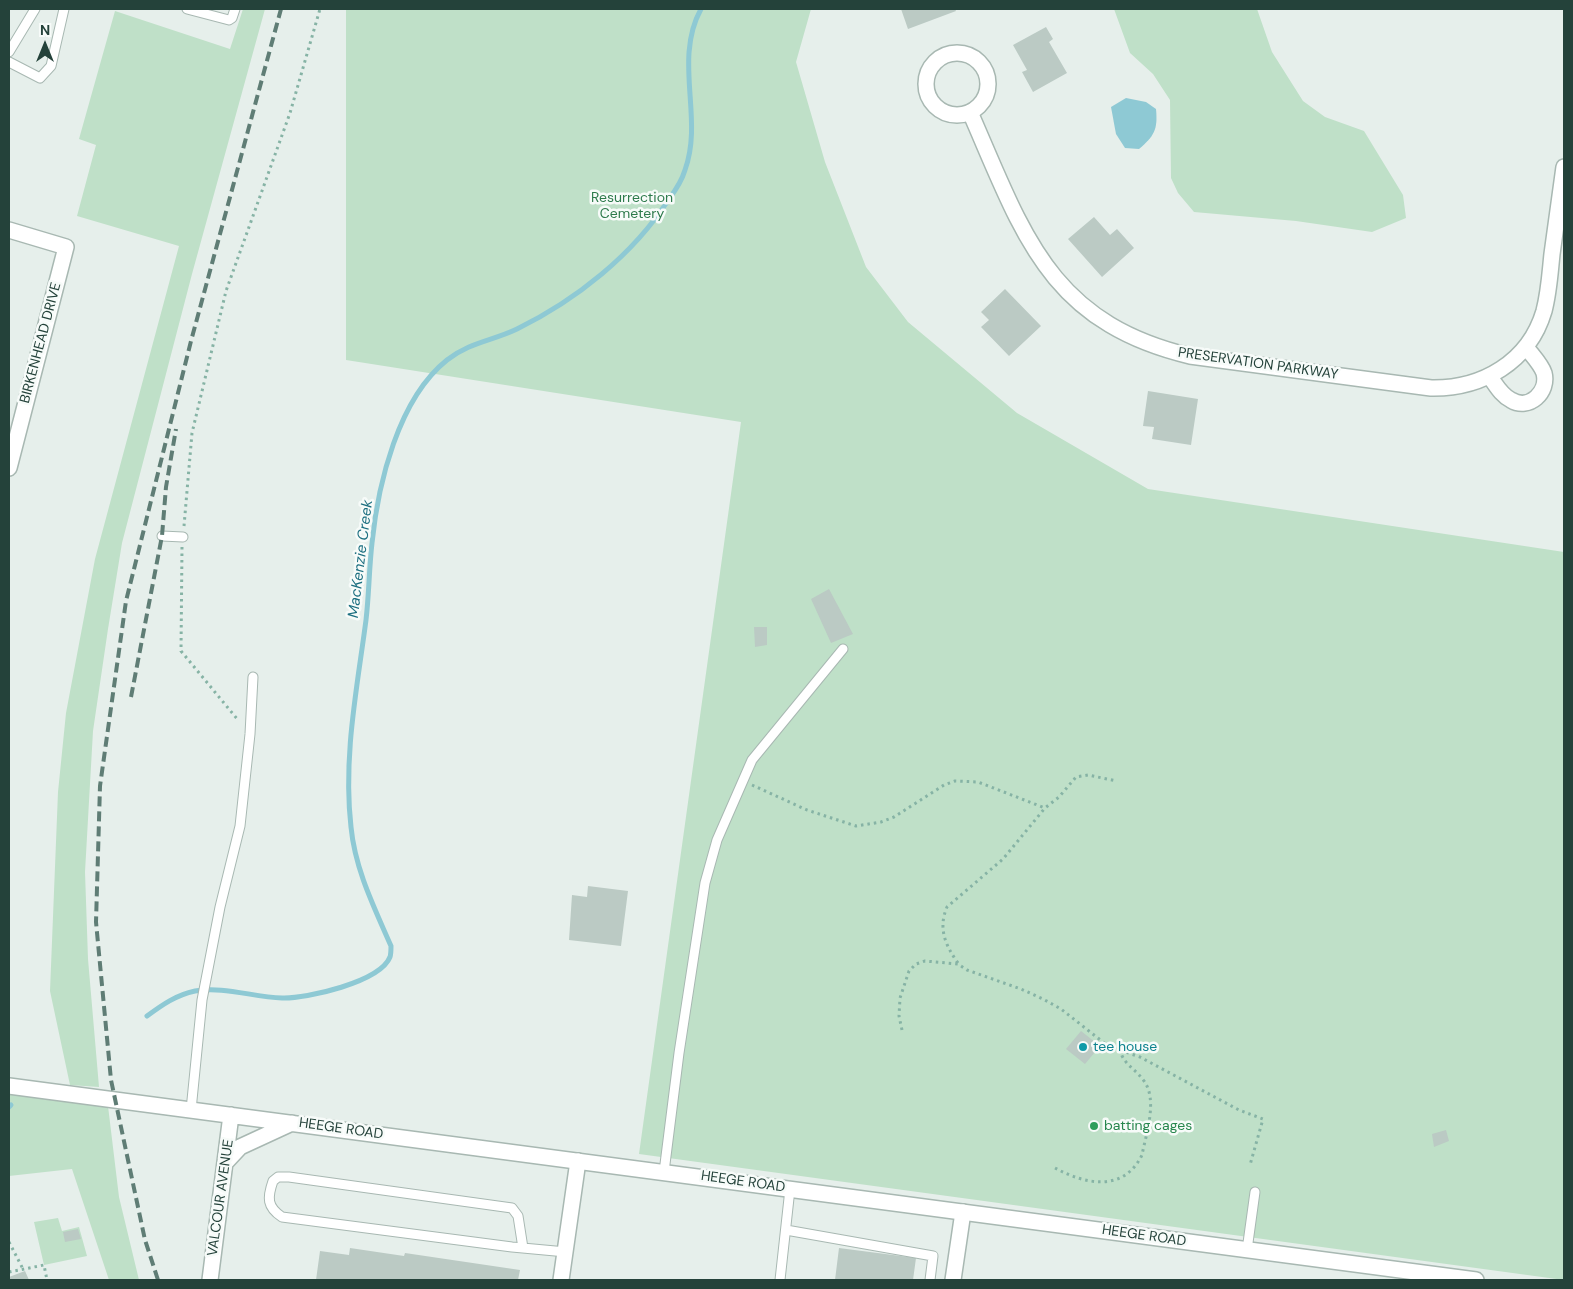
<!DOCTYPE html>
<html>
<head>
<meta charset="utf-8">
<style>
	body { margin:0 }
	#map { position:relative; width:1573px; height:1289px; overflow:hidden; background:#e6efeb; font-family:"DM Sans",sans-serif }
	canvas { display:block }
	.frame { position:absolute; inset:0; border:10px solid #24423a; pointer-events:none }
	.north { position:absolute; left:20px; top:20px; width:50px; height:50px; -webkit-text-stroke:4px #f7fbf9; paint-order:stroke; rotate:0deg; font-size:14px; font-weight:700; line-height:20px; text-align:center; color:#24423a }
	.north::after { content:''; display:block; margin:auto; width:18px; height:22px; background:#24423a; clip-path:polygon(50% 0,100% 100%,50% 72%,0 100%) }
</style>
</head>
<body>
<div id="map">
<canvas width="1573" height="1289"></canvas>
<div class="frame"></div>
<div class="north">N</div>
</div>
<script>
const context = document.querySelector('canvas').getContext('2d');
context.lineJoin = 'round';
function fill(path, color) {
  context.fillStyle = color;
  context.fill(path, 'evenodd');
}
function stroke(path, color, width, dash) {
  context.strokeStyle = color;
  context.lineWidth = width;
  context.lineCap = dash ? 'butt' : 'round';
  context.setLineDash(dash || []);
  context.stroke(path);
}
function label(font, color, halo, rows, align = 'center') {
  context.font = font + ' "DM Sans",sans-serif';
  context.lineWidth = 5;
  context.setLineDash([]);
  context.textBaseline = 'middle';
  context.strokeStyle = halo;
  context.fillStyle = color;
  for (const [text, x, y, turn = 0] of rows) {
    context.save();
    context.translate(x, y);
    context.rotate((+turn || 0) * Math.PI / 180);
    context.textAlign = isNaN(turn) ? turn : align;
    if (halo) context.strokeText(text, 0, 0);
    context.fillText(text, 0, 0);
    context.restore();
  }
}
fill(new Path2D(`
	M243,9H265L192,274L122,543L108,629L93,731L85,872L88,959L99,1087L70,1085L50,991L58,792L66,713L95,559L179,246L77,216L96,145L79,139L115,11L230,49Z
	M346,9H811L796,62L825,162L866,267L908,322L1017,413L1148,489L1564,552V1280L639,1154L741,422L346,360Z
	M1114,9H1257L1272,52L1303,101L1325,117L1364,131L1403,195L1406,218L1372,232L1296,221L1194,212L1178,193L1171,178L1170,100L1153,74L1130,53Z
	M9,1093L108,1106L119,1197L139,1280H109L72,1169L9,1176Z
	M58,1218L62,1231L79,1227L87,1256L44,1265L34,1222Z`), '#bfe0c8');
fill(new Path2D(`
	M1126,98L1146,102L1156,109C1158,130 1154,136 1139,149L1125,148L1116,134L1111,107Z`), '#8ec9d4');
stroke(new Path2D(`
	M147,1016C162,1005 176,995 195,991C223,986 253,997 282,998C306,999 380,982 390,957C391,954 391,949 391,946C374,907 355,869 351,827C343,757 357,689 366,620C369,595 369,569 372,543C378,484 398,399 447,360C470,342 492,341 517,329C576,300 633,255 669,199C675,191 682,180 685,170C704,118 673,60 701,9
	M9,1107L11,1105`), '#8ec9d4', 5);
fill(new Path2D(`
	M901,9H955L956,11L908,29Z
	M1046,27L1053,39L1049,42L1067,73L1033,92L1022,72L1027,70L1013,45Z
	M1094,217L1110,235L1117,229L1134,248L1102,277L1068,239Z
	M1005,289L1041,326L1009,356L981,327L989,320L981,312Z
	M1148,391L1198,399L1191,445L1152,439L1154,427L1143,426Z
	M829,589L853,634L831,643L811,599Z
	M754,627H767V645L755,647Z
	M588,886L628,891L621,946L569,940L572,895L587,897Z
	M1081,1031L1100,1046L1085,1064L1066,1049Z
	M1446,1130L1449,1141L1434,1147L1432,1134Z
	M78,1229L81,1239L65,1242L63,1232Z
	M350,1248L404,1256L405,1253L520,1270L518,1280H316L320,1251L349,1255Z
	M839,1248L916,1258L913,1280H835Z
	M25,1271L29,1280H9V1277Z`), '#bbcac4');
const service = new Path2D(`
	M187,9L229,20L232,18L235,9
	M9,52L35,9
	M9,62L40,78L51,66L64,9
	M162,536L183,537
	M191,1110L202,1000L220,907L240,826L250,734L253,677
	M664,1172L679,1053L705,883L717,840L752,760L843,649
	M786,1230L933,1256L930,1280
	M523,1248L518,1216L512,1208L289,1177H278L273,1181C267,1198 267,1207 282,1217L512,1247L566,1252
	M1247,1250L1255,1192
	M780,1280L790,1189`);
const minor = new Path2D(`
	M926 84a31 31 0 1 1 62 0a31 31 0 1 1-62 0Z
	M970,112C1023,233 1048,322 1190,356L1431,388C1482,389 1529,362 1544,311C1549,292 1550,273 1552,254C1556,225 1560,196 1564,167
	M9,230L66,247L9,468
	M1490,377C1496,385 1501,395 1511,400C1529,411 1549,392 1544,373C1541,364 1531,354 1526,347
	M561,1280L578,1161
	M953,1280L963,1212`);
const tertiary = new Path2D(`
	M9,1086L1476,1280
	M225,1163L240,1147L292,1123
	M210,1280L231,1115`);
stroke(service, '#a8b8b2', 11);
stroke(minor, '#a8b8b2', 18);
stroke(tertiary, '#a8b8b2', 18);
stroke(new Path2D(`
	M184,526L192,433L226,291L290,113L320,9
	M182,547L181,651L238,720
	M752,785L807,810L856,826L881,822L894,817L944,785L955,781L978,782L1045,808
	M958,963C945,945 938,928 947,907L1003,859L1045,808L1059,797L1076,777L1088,775L1117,781
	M902,1030L899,1016L900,998L909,971L916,964L925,961L958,964L967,970L1021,989L1043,999L1061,1009L1108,1046L1140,1057L1239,1110L1263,1119L1250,1165
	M1055,1168C1086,1185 1124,1192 1142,1155C1146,1134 1158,1100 1144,1081C1136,1069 1125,1066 1120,1051
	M9,1242L23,1269
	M9,1272L44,1265L47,1280`), '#86b3a5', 3, [2.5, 4]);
stroke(service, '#fff', 9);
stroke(minor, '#fff', 15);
stroke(tertiary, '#fff', 15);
stroke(new Path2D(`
	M131,697L162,536L166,487L176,429
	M158,1280L145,1240L111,1080L96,922L100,786L126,601L191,341L281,9`), '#5f7d75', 4, [10, 5]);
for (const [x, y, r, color] of [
	[1083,1047,5,"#0f9aa8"],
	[1094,1126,5,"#2e9e5b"]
]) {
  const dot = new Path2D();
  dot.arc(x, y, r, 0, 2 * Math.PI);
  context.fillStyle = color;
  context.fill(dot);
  stroke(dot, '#f7fbf9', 2);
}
label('14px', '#2d7a4b', '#f7fbf9', [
	["Resurrection",632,198],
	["Cemetery",632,214]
]);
label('14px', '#24423a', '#f7fbf9', [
	["BIRKENHEAD DRIVE",41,343,-75],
	["PRESERVATION PARKWAY",1258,364,8],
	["HEEGE ROAD",341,1129,8],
	["HEEGE ROAD",743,1182,8],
	["VALCOUR AVENUE",221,1198,-82],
	["HEEGE ROAD",1144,1236,8]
]);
label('14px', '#0d838f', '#f7fbf9', [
	["tee house",1093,1047]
], 'left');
label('14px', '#27864d', '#f7fbf9', [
	["batting cages",1104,1126]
], 'left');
label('italic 15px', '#1c6f80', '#f7fbf9', [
	["MacKenzie Creek",361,559,-83]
]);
</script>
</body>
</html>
